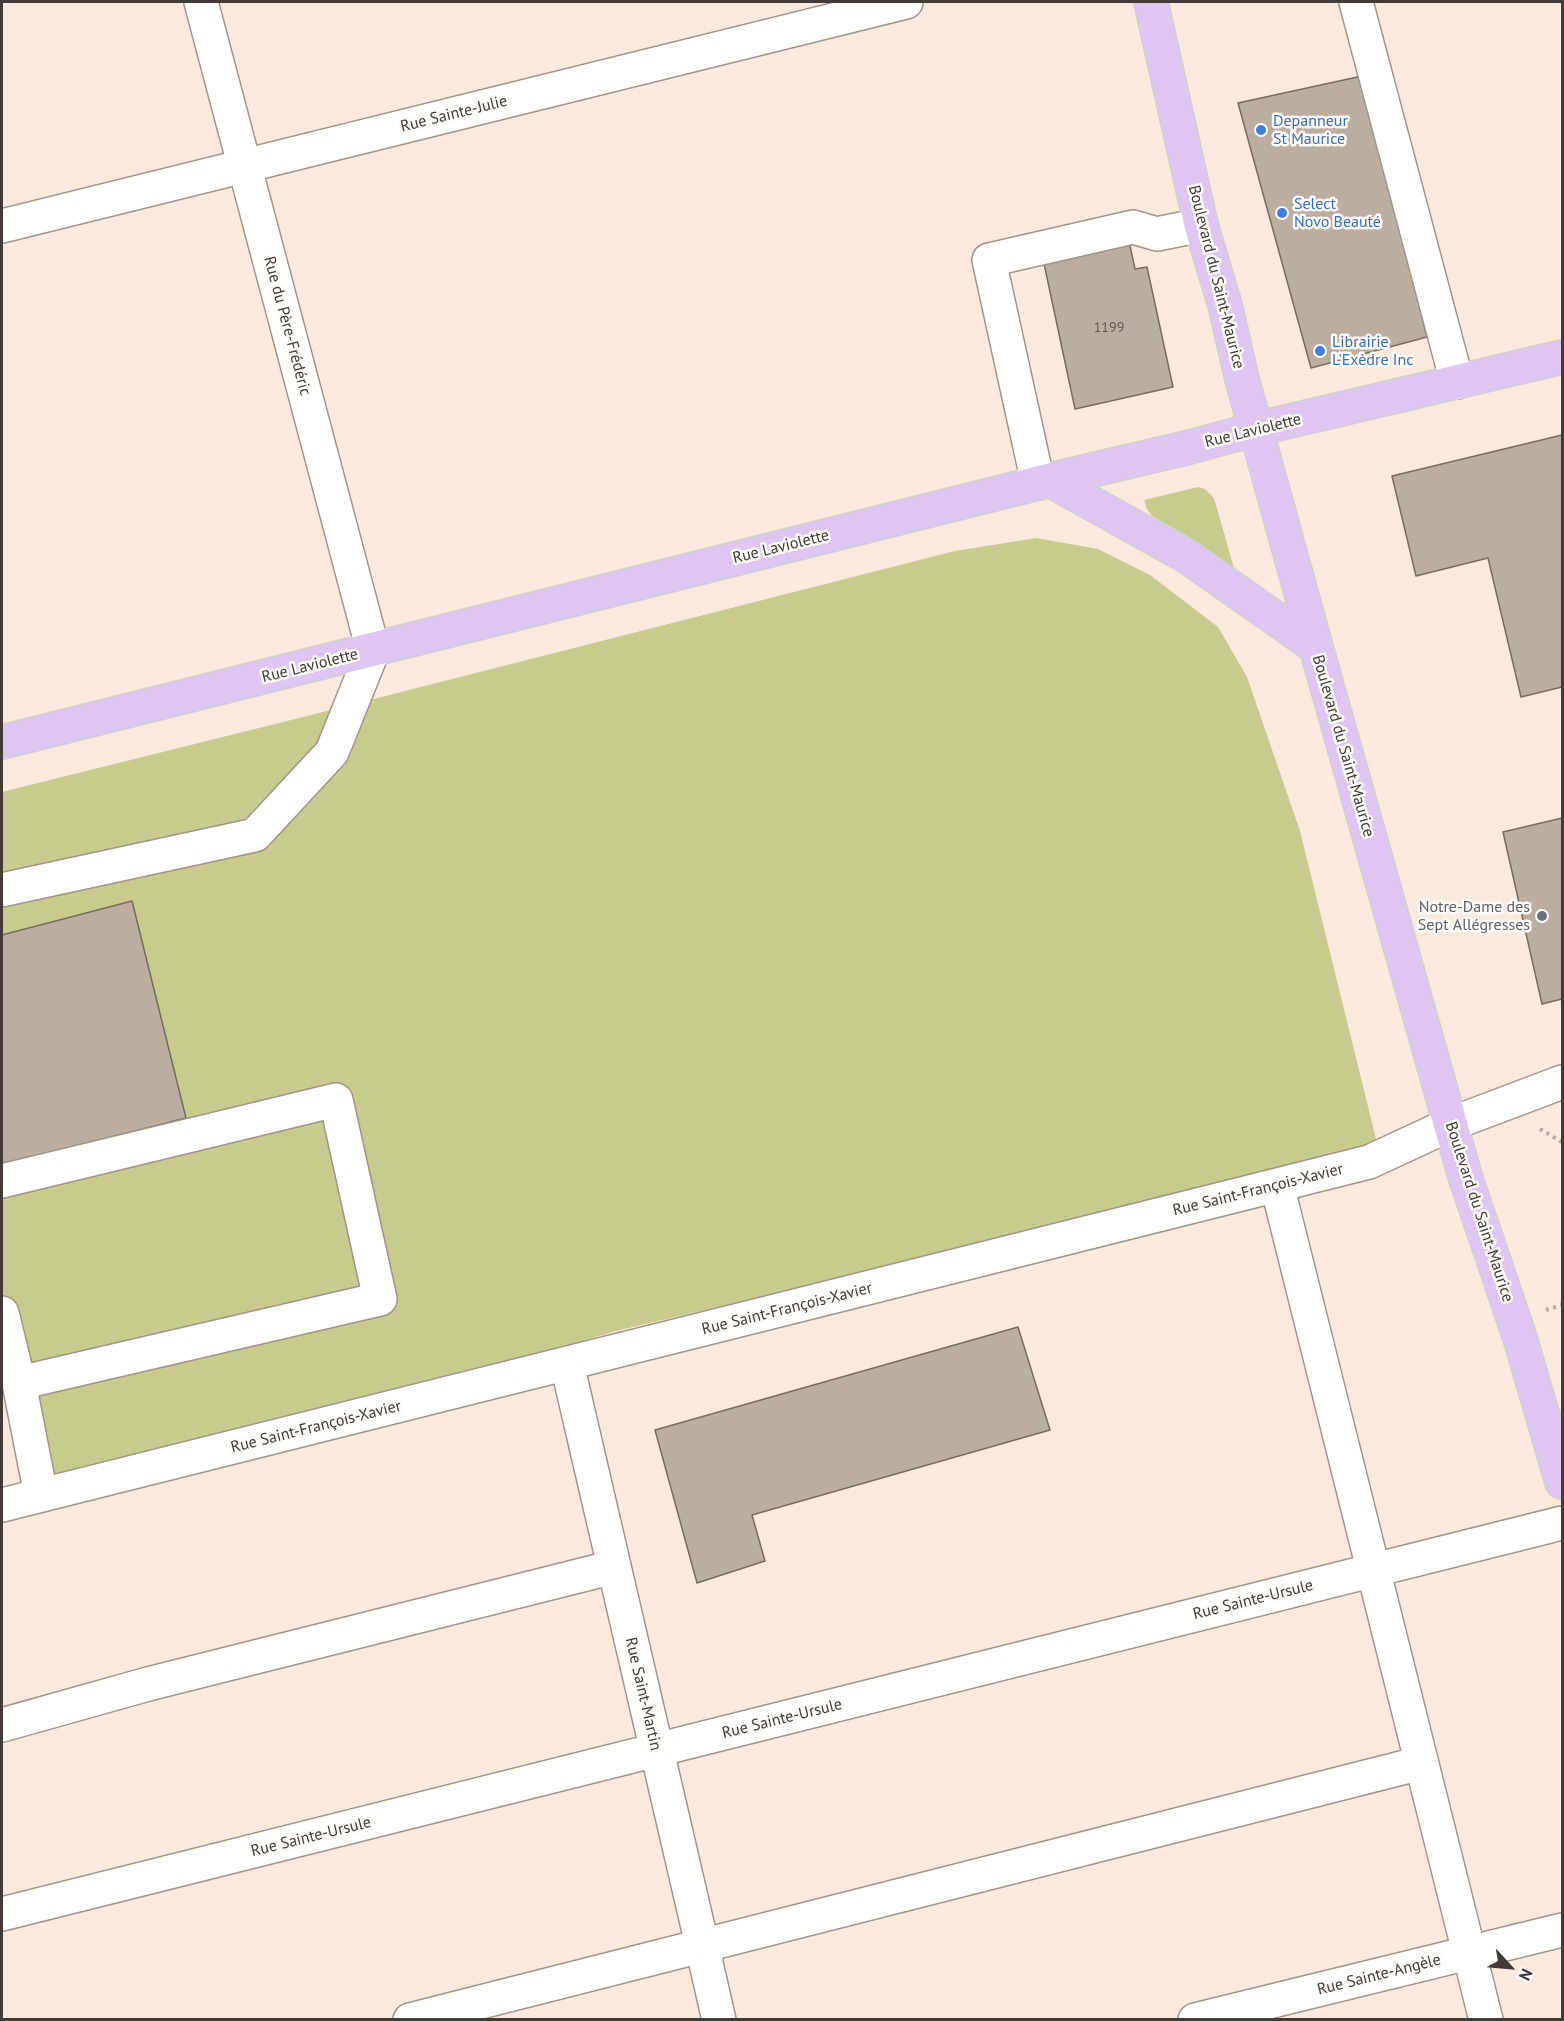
<!DOCTYPE html>
<html>
<head>
<meta charset="utf-8">
<style>
	body { margin:0 }
	#map { position:relative; width:1564px; height:2021px; overflow:hidden; background:#fbe9de; font-family:"PT Sans",sans-serif }
	canvas { display:block }
	.frame { position:absolute; inset:0; border:3px solid #413a36; pointer-events:none }
	.north { position:absolute; left:1480px; top:1937px; width:60px; height:60px; -webkit-text-stroke:4px #fdfaf7; paint-order:stroke; rotate:116deg; font-size:16px; font-weight:700; line-height:24px; text-align:center; color:#413a36 }
	.north::after { content:''; display:block; margin:auto; width:21px; height:27px; background:#413a36; clip-path:polygon(50% 0,100% 100%,50% 72%,0 100%) }
</style>
</head>
<body>
<div id="map">
<canvas width="1564" height="2021"></canvas>
<div class="frame"></div>
<div class="north">N</div>
</div>
<script>
const context = document.querySelector('canvas').getContext('2d');
context.lineJoin = 'round';
function fill(path, color) {
  context.fillStyle = color;
  context.fill(path, 'evenodd');
}
function stroke(path, color, width, dash) {
  context.strokeStyle = color;
  context.lineWidth = width;
  context.lineCap = dash ? 'butt' : 'round';
  context.setLineDash(dash || []);
  context.stroke(path);
}
function label(font, color, halo, rows, align = 'center') {
  context.font = font + ' "PT Sans",sans-serif';
  context.lineWidth = 5;
  context.setLineDash([]);
  context.textBaseline = 'middle';
  context.strokeStyle = halo;
  context.fillStyle = color;
  for (const [text, x, y, turn = 0] of rows) {
    context.save();
    context.translate(x, y);
    context.rotate((+turn || 0) * Math.PI / 180);
    context.textAlign = isNaN(turn) ? turn : align;
    if (halo) context.strokeText(text, 0, 0);
    context.fillText(text, 0, 0);
    context.restore();
  }
}
fill(new Path2D(`
	M1198,487L1205,489L1214,498L1234,568L1189,537L1152,516L1147,509L1144,500Z
	M1036,538L1098,549L1150,575L1218,627L1247,677L1300,831L1378,1147L1353,1157L616,1331L553,1350L35,1480L2,1350V792L303,717L955,551Z`), '#c7cb8e');
const building = new Path2D(`
	M1362,76L1427,337L1311,368L1238,103Z
	M1129,241L1135,269L1147,267L1173,387L1075,409L1043,259Z
	M1562,435V687L1521,697L1488,558L1416,576L1392,476Z
	M1562,818V999L1542,1004L1503,832Z
	M132,901L186,1118L2,1165V935Z
	M1018,1327L1050,1430L752,1515L765,1561L697,1583L655,1430Z`);
fill(building, '#bbaea0');
stroke(building, '#786c5f', 1.5);
const minor = new Path2D(`
	M1356,2L1457,382
	M2,226L906,2
	M1038,483L989,260L1133,227L1157,234L1201,225
	M2,890L255,835L332,752L373,650L201,2
	M2,1181L336,1100L380,1299L19,1383
	M1277,1185L1486,2020
	M2,1313L19,1383L41,1495
	M567,1364L700,1936L710,1944L705,1959L719,2020
	M2,1505L1369,1162L1451,1124L1562,1082
	M2,1725L148,1684L614,1567
	M2,1914L1562,1523
	M410,2020L1421,1763
	M1195,2020L1562,1930`);
const major = new Path2D(`
	M1151,2L1201,225L1225,305L1242,379L1316,647L1465,1176L1520,1338L1562,1482
	M1050,480L1188,557L1316,647
	M2,742L1050,480L1190,447L1256,429L1562,357`);
stroke(minor, '#a49388', 36);
stroke(major, '#d1d0cf', 36);
stroke(new Path2D(`
	M1540,1129L1562,1142
	M1546,1310L1562,1305`), '#b8aaa2', 4, [3, 4.5]);
stroke(minor, '#fff', 33);
stroke(major, '#dfc6f2', 33);
for (const [x, y, r, color] of [
	[1261,130,6,"#3f7fe0"],
	[1282,213,6,"#3f7fe0"],
	[1320,351,6,"#3f7fe0"],
	[1542,916,6,"#6b7280"]
]) {
  const dot = new Path2D();
  dot.arc(x, y, r, 0, 2 * Math.PI);
  context.fillStyle = color;
  context.fill(dot);
  stroke(dot, '#fdfaf7', 2);
}
label('14px', '#605750', null, [
	["1199",1109,328]
]);
label('16px', '#413a36', '#fdfaf7', [
	["Rue Sainte-Julie",454,114,-14],
	["Boulevard du Saint-Maurice",1216,277,76],
	["Rue du Père-Frédéric",287,326,75],
	["Rue Laviolette",1253,431,-14],
	["Rue Laviolette",781,547,-14],
	["Rue Laviolette",310,666,-14],
	["Boulevard du Saint-Maurice",1343,746,74],
	["Rue Saint-François-Xavier",1258,1190,-14],
	["Boulevard du Saint-Maurice",1479,1212,72],
	["Rue Saint-François-Xavier",787,1309,-14],
	["Rue Saint-François-Xavier",316,1427,-14],
	["Rue Sainte-Ursule",1253,1600,-14],
	["Rue Saint-Martin",643,1694,77],
	["Rue Sainte-Ursule",782,1719,-14],
	["Rue Sainte-Ursule",311,1837,-14],
	["Rue Sainte-Angèle",1379,1975,-14]
]);
label('16px', '#366cbe', '#fdfaf7', [
	["Depanneur",1273,121],
	["St Maurice",1273,139],
	["Select",1294,204],
	["Novo Beauté",1294,222],
	["Librairie",1332,342],
	["L'Exèdre Inc",1332,360]
], 'left');
label('16px', '#5b616d', '#fdfaf7', [
	["Notre-Dame des",1530,907],
	["Sept Allégresses",1530,925]
], 'right');
</script>
</body>
</html>
